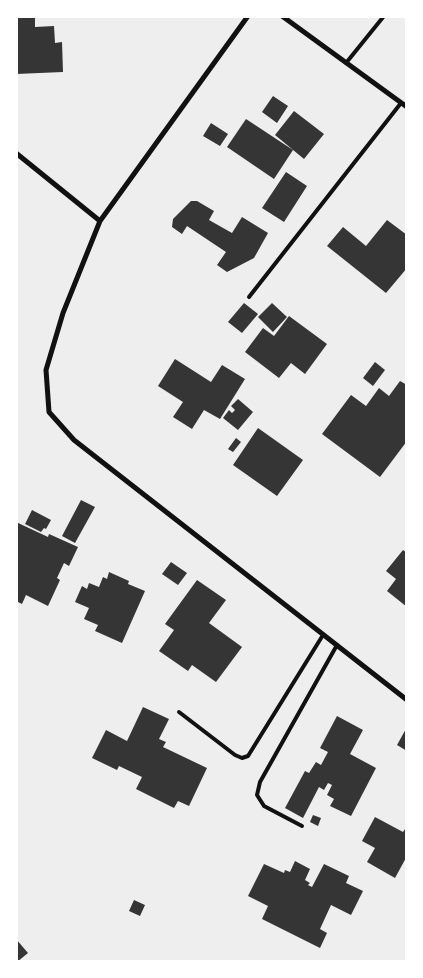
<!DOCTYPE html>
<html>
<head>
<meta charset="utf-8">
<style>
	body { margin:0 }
	#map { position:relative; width:423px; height:978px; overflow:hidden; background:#fff; font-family:"Work Sans",sans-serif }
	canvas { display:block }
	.frame { position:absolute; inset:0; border:18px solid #fff; pointer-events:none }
</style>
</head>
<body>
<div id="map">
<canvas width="423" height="978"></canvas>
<div class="frame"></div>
</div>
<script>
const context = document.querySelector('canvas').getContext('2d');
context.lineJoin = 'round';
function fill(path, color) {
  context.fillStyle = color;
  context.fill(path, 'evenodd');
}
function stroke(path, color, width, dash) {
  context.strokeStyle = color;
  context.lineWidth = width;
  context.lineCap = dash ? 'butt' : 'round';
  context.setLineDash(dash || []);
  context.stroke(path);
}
fill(new Path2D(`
	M16,16H407V962H16Z`), '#eee');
fill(new Path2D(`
	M16,16H35V27L54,26L55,43L62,42L63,72L16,74Z
	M273,96L288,106L277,123L262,112Z
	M294,111L324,134L304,159L275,135Z
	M246,119L293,150L274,179L227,147Z
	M211,123L228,134L220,146L203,136Z
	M286,172L307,186L284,222L262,208Z
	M191,201H197L214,211L209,220L232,233L242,217L268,233L254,258L227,272L217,265L226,252L187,226L182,234L172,227L173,219Z
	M387,220L407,235V268L386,293L327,246L343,227L366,246Z
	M244,303L258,314L242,333L228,322Z
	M272,303L287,317L273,332L258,317Z
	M289,316L327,344L305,374L291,363L279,378L245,352L263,328L274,336Z
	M175,359L211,382L222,365L245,379L220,419L204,410L192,429L173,417L183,402L158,386Z
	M375,362L385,370L373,386L363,378Z
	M400,381L407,385V441L380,477L322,434L351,395L366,406L379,388L389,396Z
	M238,399L253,412L238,430L223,418L229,410L232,413L235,410L231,406Z
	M258,428L303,460L277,496L233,465Z
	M236,438L241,442L233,452L228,449Z
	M81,500L95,507L75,543L62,536Z
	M32,510L51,520L46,529L44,528L41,532L25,524Z
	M16,522L48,537L49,534L78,547L69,566L64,563L57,578L60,580L48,606L26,595L22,604L16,601Z
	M403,550L407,553V607L387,591L396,579L386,571Z
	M171,562L187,573L178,585L162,574Z
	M109,572L129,581L128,584L145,591L122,643L95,631L98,625L84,619L89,608L75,602L82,586L87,589L89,583L99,587L103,577L107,579Z
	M197,580L226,600L209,623L242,647L216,682L192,665L188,671L159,651L174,630L165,624Z
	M143,707L169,719L159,739L166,742L163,747L207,768L189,806L178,801L174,808L136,789L142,777L119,766L117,770L92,758L106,730L127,741Z
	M337,716L363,730L350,754L376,768L351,816L330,806L334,799L327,795L332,785L328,783L324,790L319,787L303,818L285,808L305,771L309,773L316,762L321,765L328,752L320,748Z
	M407,727V751L397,745Z
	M313,815L321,818L318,826L310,822Z
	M375,817L403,832L407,826V856L395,878L367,862L375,848L362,841Z
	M295,861L310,869L305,880L310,883L308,885L312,887L324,864L349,876L346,883L363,891L351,915L331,905L320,929L327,933L320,948L262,919L268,906L248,896L264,864L284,873L285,870L290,872Z
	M134,900L145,905L140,916L129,911Z
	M16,939L28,953L17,962H16Z`), '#353535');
stroke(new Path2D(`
	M346,63L384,16
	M249,297L401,103
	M179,712L235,755L242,758L248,756L323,635
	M302,826L264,806L257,795L260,782L337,645`), '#111', 4);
stroke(new Path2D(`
	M248,16L100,221L63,313L46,370L49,412L74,440L407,700
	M282,16L407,107
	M16,153L100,221`), '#111', 5);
</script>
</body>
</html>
